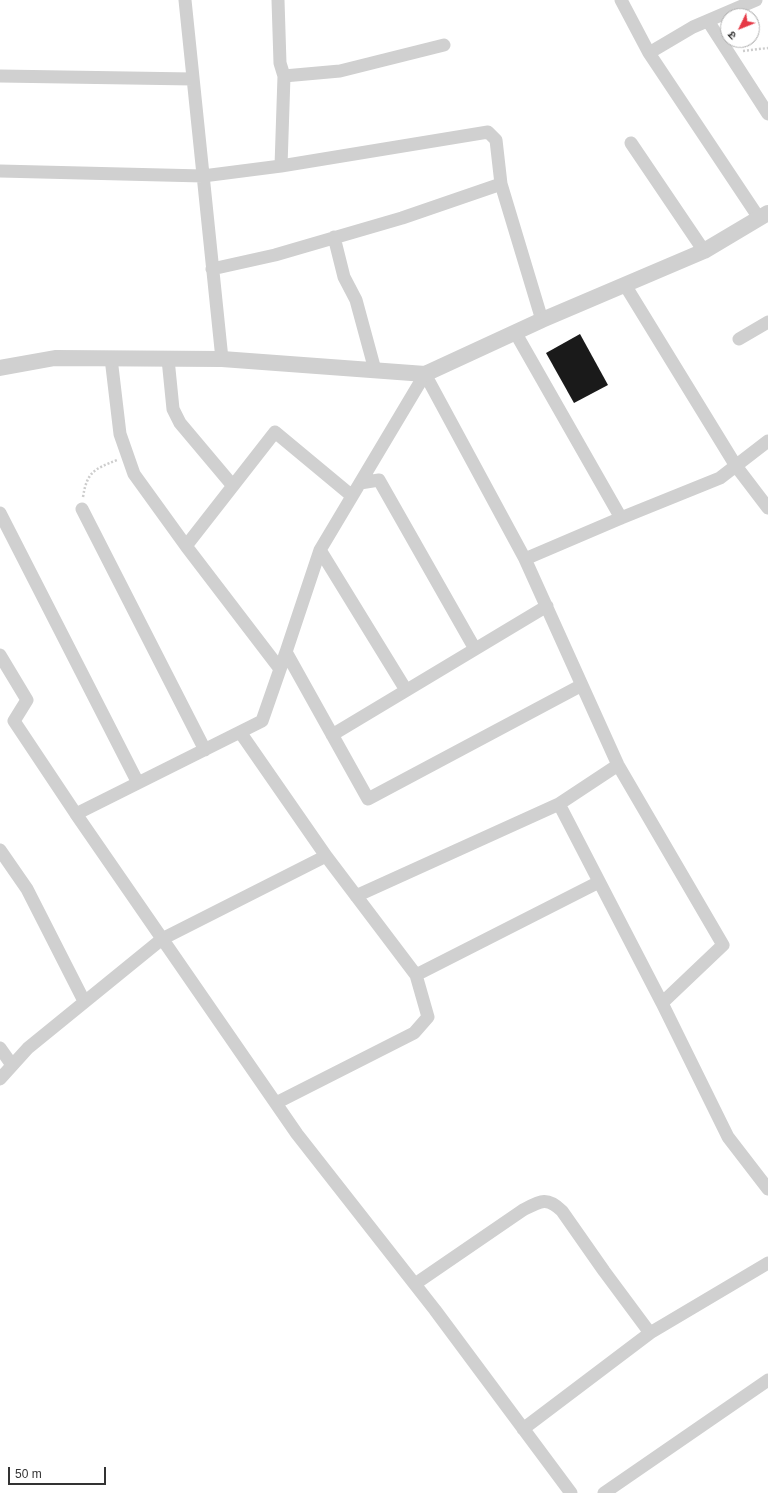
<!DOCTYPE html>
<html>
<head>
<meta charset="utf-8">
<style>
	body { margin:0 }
	#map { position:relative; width:768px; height:1493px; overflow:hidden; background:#fff; font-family:Arial,"Noto Sans Devanagari",sans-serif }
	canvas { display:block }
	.north { position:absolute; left:720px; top:8px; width:40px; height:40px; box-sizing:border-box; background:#fff; border:1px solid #adadad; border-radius:50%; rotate:227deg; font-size:11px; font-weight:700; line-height:16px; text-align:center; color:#333 }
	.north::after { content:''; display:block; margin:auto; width:14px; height:18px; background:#e63946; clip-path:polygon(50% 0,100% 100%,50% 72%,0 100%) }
	.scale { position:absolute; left:8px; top:1467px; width:98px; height:18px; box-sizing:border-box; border:2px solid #333; border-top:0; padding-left:5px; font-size:12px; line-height:14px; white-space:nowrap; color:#333; -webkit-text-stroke:3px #fff; paint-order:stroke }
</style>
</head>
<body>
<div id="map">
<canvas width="768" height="1493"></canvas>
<div class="north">उ</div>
<div class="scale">50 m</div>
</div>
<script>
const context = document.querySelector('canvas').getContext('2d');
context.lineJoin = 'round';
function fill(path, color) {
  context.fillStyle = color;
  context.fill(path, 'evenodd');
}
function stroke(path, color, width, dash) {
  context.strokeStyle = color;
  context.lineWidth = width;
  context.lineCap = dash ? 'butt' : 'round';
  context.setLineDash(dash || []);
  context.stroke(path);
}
fill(new Path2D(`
	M580,334L608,385L574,403L546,353Z`), '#1a1a1a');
stroke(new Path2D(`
	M743,51L768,48
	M83,497C87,471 95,469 117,460`), '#cdcdcd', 2.5, [2, 2]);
stroke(new Path2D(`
	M185,0L222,359
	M278,0L280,63L284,76L281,166
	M621,0L649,53L759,218
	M708,21L768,114
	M649,53L693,27L756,0
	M0,76L193,79
	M284,76L340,71L444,45
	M631,143L704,251
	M0,171L203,176L281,166L488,132L496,140L501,184L542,320
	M334,237L344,277L356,300L375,370
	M212,269L275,255L402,218L501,184
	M625,285L736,466L768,508
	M515,332L621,518
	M739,339L768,322
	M111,358L120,434L134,474L186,546L280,669
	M168,359L173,409L180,423L233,486
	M425,374L320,550L286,652L368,799L582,685
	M425,374L525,559L621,518L720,478L768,441
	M360,483L379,480L475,649
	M82,509L205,750
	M0,513L138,783
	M186,546L275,432L352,496
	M320,550L406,690
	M525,559L618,765L723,945L662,1003L728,1137L768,1189
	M286,652L262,721L76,814L297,1134L435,1310L571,1493
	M0,655L27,700L14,721L76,814
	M332,735L547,606
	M618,765L559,804L662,1003
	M0,850L27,889L84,1001
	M326,856L416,975L599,882
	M356,896L559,804
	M0,1048L12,1065
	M0,1079L28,1048L162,939L326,856L240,732
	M276,1103L414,1033L428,1017L416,975
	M415,1284L523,1210C540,1201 547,1196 562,1211L604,1271L650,1333
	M523,1429L650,1333L768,1263
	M604,1493L768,1380`), '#d0d0d0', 13);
stroke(new Path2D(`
	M0,368L55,358L222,359L425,374L542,320L704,251L768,213`), '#d0d0d0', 16);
</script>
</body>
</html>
